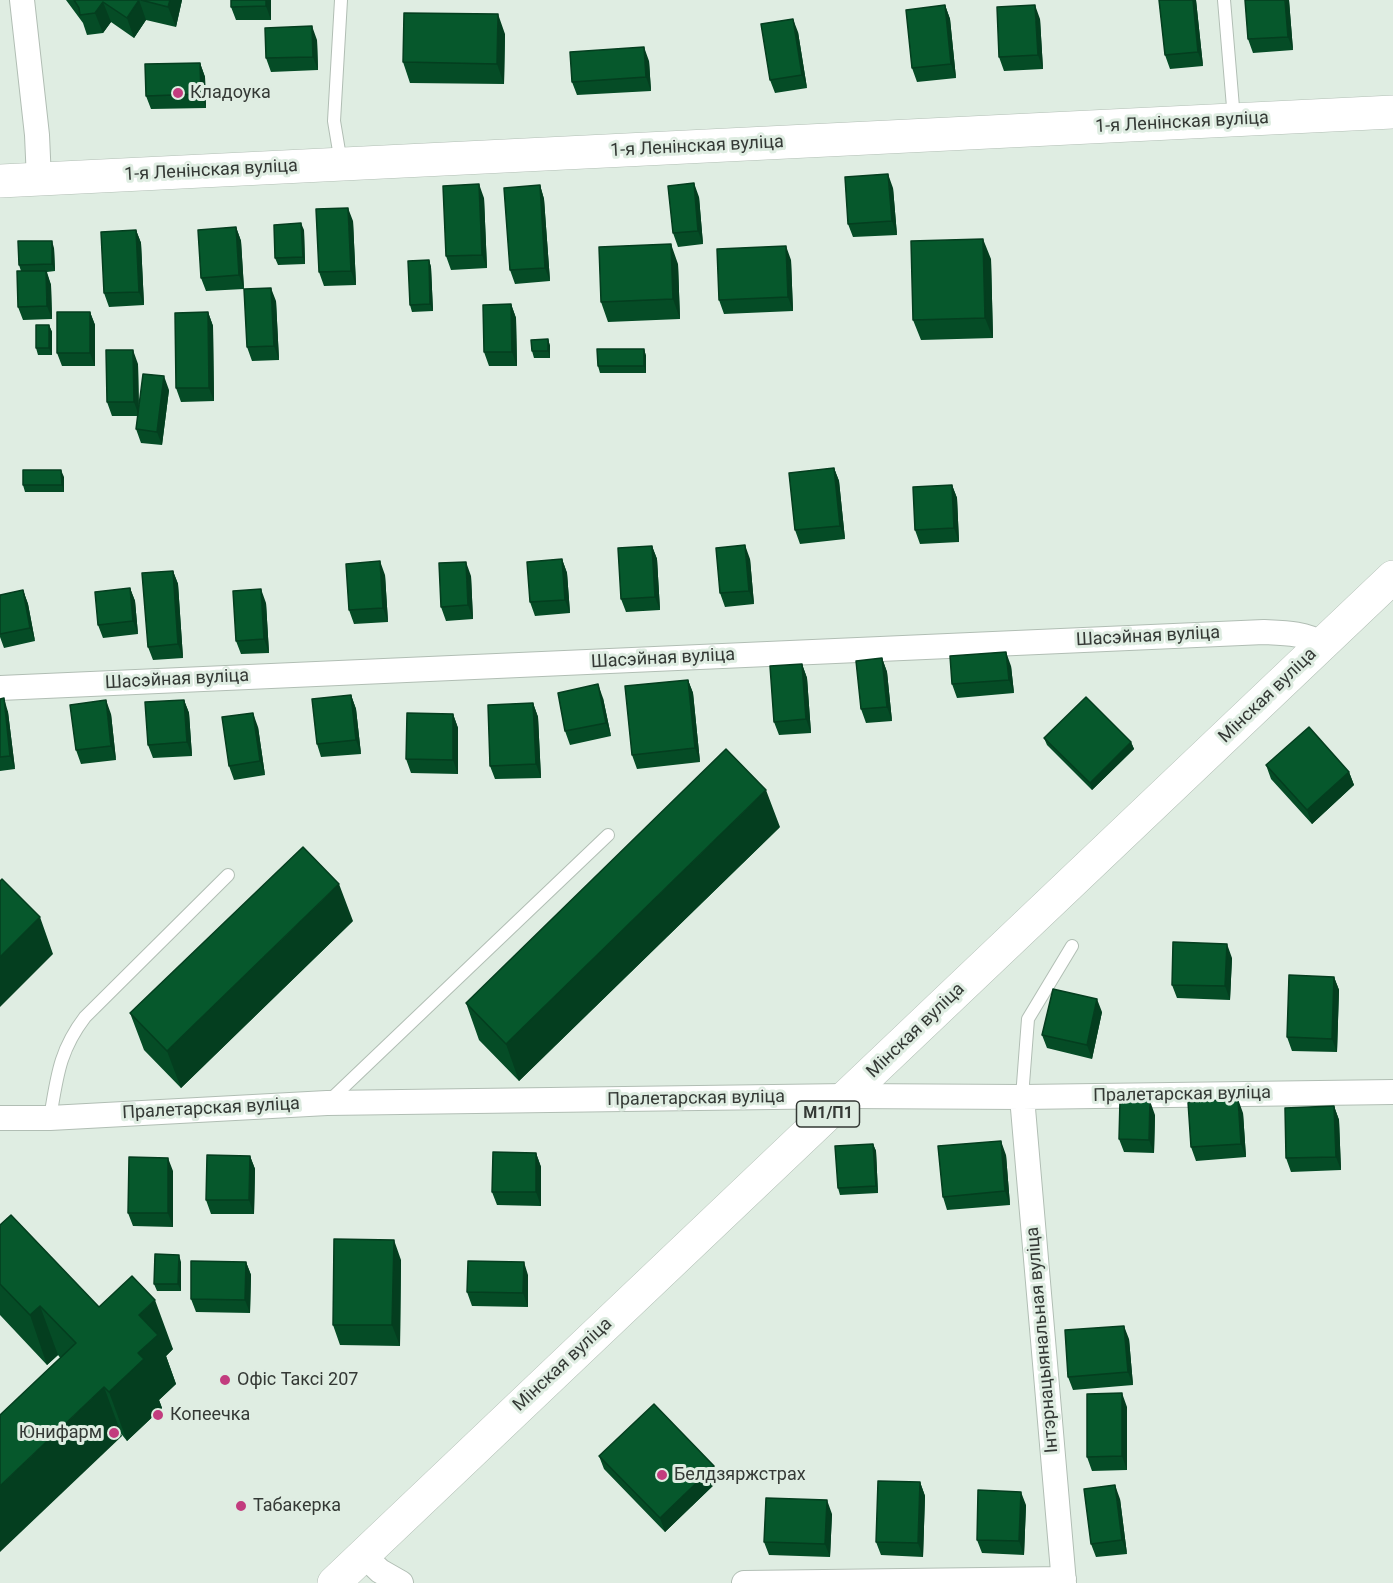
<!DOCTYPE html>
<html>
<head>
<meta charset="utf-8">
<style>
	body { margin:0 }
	canvas { display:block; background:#dfede2 }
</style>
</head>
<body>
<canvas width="1393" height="1583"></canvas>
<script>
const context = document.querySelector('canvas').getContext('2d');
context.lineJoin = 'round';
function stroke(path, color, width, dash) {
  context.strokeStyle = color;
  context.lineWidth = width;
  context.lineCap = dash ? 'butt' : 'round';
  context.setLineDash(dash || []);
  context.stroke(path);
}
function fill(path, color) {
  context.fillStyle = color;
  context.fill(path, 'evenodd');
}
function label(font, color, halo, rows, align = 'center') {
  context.font = font + ' Roboto,sans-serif';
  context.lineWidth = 6;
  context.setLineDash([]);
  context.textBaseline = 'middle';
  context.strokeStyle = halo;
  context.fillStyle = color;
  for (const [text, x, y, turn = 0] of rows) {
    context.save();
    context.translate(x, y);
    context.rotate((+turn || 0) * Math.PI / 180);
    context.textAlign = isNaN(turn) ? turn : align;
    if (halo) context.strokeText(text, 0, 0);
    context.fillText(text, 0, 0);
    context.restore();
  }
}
const service = new Path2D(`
	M1224,0L1234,119
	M341,163L334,121L341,0
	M1022,1097L1028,1019L1072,946
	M329,1101L608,835
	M50,1118C57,1077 59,1051 85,1017L228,875`);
const minor = new Path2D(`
	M22,0L37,135L39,180
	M0,688L1264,632C1286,633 1304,633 1323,644
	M1022,1097L1064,1583
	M0,1118H50L327,1103L847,1096L1022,1097L1393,1092
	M363,1555L380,1571L401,1583
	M744,1583L1064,1579`);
const secondary = new Path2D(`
	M0,181L1393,112`);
const primary = new Path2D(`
	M334,1583L1393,577`);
stroke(service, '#b1beb4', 14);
stroke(minor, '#b1beb4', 26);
stroke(secondary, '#b1beb4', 34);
stroke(primary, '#b1beb4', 34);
stroke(service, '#fff', 12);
stroke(minor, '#fff', 24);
stroke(secondary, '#fff', 33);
stroke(primary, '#fff', 33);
fill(new Path2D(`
	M66,0H182L176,27L146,20L134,38L111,22L103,33L87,35L83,23Z
	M271,0V20H236L231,7Z
	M1159,0H1196L1203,66L1170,69L1165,55Z
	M1289,0L1293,50L1253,53L1248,39Z
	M945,5L950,19L956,78L917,82L912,68Z
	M1040,19L1043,69L1004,71L999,57Z
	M798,32L807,88L775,93L770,80Z
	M505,34L504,84L410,83L403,62Z
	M317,40L318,70L271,72L266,58Z
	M649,61L651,91L577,95L572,82Z
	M200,63L205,77L206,108L151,109L146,96Z
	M540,185L544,199L550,281L515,284L510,270Z
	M893,188L897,235L853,237L848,224Z
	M699,197L703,244L678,247L673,233Z
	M484,198L487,268L451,270L446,256Z
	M353,221L356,285L324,286L319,272Z
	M236,227L241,241L244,289L206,291L201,278Z
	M136,230L141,243L144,305L109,307L104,293Z
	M304,230L305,264L278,265L275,258Z
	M54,248L55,271L47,272L51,285L52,319L23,320L18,307L21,271L19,265Z
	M991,259L993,338L921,340L913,320Z
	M429,260L431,267L433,311L412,312L410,305Z
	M791,260L793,311L724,314L719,300Z
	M678,264L680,319L608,322L601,302Z
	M276,301L279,360L252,361L247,347Z
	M511,304L516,318L517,366H489L484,352Z
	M90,312L95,325V366H62L57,353Z
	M208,312L213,326L214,401L181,402L176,388Z
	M49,325L52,332V355H38L36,348Z
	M548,339L550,346V358H534L532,351Z
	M644,349L646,356V373H600L598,366Z
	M138,364L139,411L169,390L162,445L141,443L136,429L138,416H112L107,402Z
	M834,468L839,481L845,539L800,544L795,530Z
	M64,477V492H25L23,485Z
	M952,485L957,498L959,542L920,544L915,530Z
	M652,546L657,559L660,610L626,612L621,599Z
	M562,559L567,573L570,613L535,616L530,602Z
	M750,559L754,604L725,607L720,593Z
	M173,571L178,584L183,658L153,660L148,647Z
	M385,575L388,622L354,624L349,610Z
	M471,576L473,619L446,621L441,607Z
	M130,588L135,601L138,634L103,638L98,625Z
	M23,590L28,604L35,641L4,648L0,637V595Z
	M266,603L269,653L241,654L236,641Z
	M882,658L887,672L892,721L866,723L861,709Z
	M802,664L807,678L811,733L779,735L774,722Z
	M1011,666L1014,693L957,698L952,684Z
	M688,680L693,693L700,762L637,769L632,755Z
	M351,695L356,709L361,754L321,757L317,744Z
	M603,698L611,736L570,745L565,731Z
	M0,699L8,712L15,769L0,771Z
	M184,700L189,713L192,756L153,758L148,745Z
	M533,703L538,717L541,778L495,779L490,766Z
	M111,714L116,760L81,764L76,750Z
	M453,714L458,728V774L411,773L406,759Z
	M258,727L265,775L234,780L229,766Z
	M1044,738L1131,742L1134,749L1092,790L1047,745Z
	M1266,765L1349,772L1354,785L1312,824L1271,779Z
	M780,827L519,1081L479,1040L466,1003Z
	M353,921L181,1088L144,1050L130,1013Z
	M1232,958L1230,1000L1177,998L1172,985Z
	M1334,977L1339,990L1337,1052L1292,1051L1287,1037Z
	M1102,1012L1092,1059L1047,1048L1042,1035Z
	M1334,1106L1339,1120L1341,1170L1291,1172L1286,1158Z
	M1243,1113L1246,1157L1196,1161L1191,1147Z
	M1155,1115L1154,1153L1124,1152L1119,1139Z
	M873,1144L876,1151L878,1193L840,1195L838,1188Z
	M536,1153L541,1167V1206L497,1205L492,1192Z
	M1006,1155L1010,1205L947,1210L943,1197Z
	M250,1156L255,1169L254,1214H211L206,1200Z
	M173,1171V1227L133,1226L128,1213Z
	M0,1225L99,1307L173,1349L166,1356L176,1384L159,1400L162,1408L127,1441L58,1355L47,1365L0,1315Z
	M401,1260L400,1346L340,1345L333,1325Z
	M181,1262V1291H157L154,1284Z
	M246,1262L251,1275L250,1313L196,1312L191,1299Z
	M528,1275V1307L472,1306L467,1292Z
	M1129,1339L1133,1385L1073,1390L1068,1377Z
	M1127,1407V1470L1092,1471L1087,1457Z
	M599,1456L714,1466L719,1480L665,1532L604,1469Z
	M920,1482L925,1496L923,1557L881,1555L876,1542Z
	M1120,1499L1127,1554L1096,1557L1091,1544Z
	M1026,1505L1024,1555L982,1553L977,1540Z
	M832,1514L830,1557L769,1555L764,1542Z`), '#054c26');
fill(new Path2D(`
	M139,0L146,20L134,38L127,18Z
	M170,0H182L176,27L168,7Z
	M266,0H271V20L266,6Z
	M1193,0H1196L1203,66L1198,52Z
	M1285,0H1289L1293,50L1288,37Z
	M103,2L111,22L103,33L95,13Z
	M945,5L950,19L956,78L951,64Z
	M1035,5L1040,19L1043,69L1038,55Z
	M498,14L505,34L504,84L497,64Z
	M793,19L798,32L807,88L802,75Z
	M312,26L317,40L318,70L313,57Z
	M644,47L649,61L651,91L646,77Z
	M200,63L205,77L206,108L201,94Z
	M888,174L893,188L897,235L892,221Z
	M694,183L699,197L703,244L698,231Z
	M479,184L484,198L487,268L482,255Z
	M540,185L544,199L550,281L545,268Z
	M348,208L353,221L356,285L351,271Z
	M301,223L304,230L305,264L303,257Z
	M236,227L241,241L244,289L239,275Z
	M136,230L141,243L144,305L139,292Z
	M983,239L991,259L993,338L985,318Z
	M52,241L54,248L55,271L52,264Z
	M671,244L678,264L680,319L673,299Z
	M786,246L791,260L793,311L788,297Z
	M429,260L431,267L433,311L430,304Z
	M46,271L51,285L52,319L47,306Z
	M271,288L276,301L279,360L274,346Z
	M511,304L516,318L517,366L512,352Z
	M90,312L95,325V366L90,353Z
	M208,312L213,326L214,401L209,388Z
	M49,325L52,332V355L49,348Z
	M548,339L550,346V358L548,351Z
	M644,349L646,356V373L644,366Z
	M133,350L138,364L139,416L134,402Z
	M164,376L169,390L162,445L157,432Z
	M834,468L839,481L845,539L840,526Z
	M61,470L64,477V492L62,485Z
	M952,485L957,498L959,542L954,528Z
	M745,545L750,559L754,604L749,591Z
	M652,546L657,559L660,610L655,597Z
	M562,559L567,573L570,613L565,600Z
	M380,561L385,575L388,622L383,608Z
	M466,562L471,576L473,619L468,605Z
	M173,571L178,584L183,658L178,644Z
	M130,588L135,601L138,634L133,621Z
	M261,589L266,603L269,653L264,639Z
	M23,590L28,604L35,641L30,628Z
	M1006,652L1011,666L1014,693L1009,680Z
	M882,658L887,672L892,721L887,707Z
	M802,664L807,678L811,733L806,719Z
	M688,680L693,693L700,762L695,748Z
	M598,684L603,698L611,736L606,723Z
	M351,695L356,709L361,754L356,740Z
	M4,698L8,712L15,769L10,756Z
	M106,700L111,714L116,760L111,746Z
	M184,700L189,713L192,756L187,742Z
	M533,703L538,717L541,778L536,764Z
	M253,713L258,727L265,775L260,761Z
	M453,714L458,728V774L453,760Z
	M1131,742L1134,749L1092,790L1090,783Z
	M1349,772L1354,785L1312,824L1307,810Z
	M766,790L780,827L519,1081L506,1044Z
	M339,884L353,921L181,1088L167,1051Z
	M40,917L53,954L0,1007V957Z
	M1227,944L1232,958L1230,1000L1225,986Z
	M1334,977L1339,990L1337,1052L1332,1039Z
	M1097,999L1102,1012L1092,1059L1087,1045Z
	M1238,1099L1243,1113L1246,1157L1241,1144Z
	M1150,1101L1155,1115L1154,1153L1149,1140Z
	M1334,1106L1339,1120L1341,1170L1336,1157Z
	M1001,1141L1006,1155L1010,1205L1005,1191Z
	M873,1144L876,1151L878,1193L876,1186Z
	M536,1153L541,1167V1206L536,1192Z
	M250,1156L255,1169L254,1214L249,1200Z
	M168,1158L173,1171V1227L168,1213Z
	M394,1240L401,1260L400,1346L392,1325Z
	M179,1255L181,1262V1291L178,1284Z
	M246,1262L251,1275L250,1313L245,1300Z
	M524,1262L528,1275V1307L523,1293Z
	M155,1300L173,1349L166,1356L176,1384L159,1400L162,1408L127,1441L109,1392L138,1353L139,1315Z
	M40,1306L58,1355L47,1365L30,1315Z
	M1124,1326L1129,1339L1133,1385L1128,1372Z
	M104,1387L122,1436L0,1552V1486Z
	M1122,1393L1127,1407V1470L1122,1456Z
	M714,1466L719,1480L665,1532L660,1518Z
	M920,1482L925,1496L923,1557L918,1543Z
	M1115,1485L1120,1499L1127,1554L1122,1540Z
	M1021,1492L1026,1505L1024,1555L1019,1541Z
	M827,1500L832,1514L830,1557L825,1544Z`), '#043e1f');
const building = new Path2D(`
	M74,0H139L127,18L103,2L95,13L80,15L79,8Z
	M141,0H170L168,7Z
	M231,0H266V6L231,7Z
	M1159,0H1193L1198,52L1165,55Z
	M1245,0H1285L1288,37L1248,39Z
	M945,5L951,64L912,68L906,10Z
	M1035,5L1038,55L999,57L997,7Z
	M404,13L498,14L497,64L403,62Z
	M793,19L802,75L770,80L761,24Z
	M312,26L313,57L266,58L265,28Z
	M644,47L646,77L572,82L570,52Z
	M200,63L201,94L146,96L145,64Z
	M888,174L892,221L848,224L845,177Z
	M694,183L698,231L673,233L668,186Z
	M479,184L482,255L446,256L443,186Z
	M540,185L545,268L510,270L504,188Z
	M348,208L351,271L319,272L316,209Z
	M301,223L303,257L275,258L274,225Z
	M236,227L239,275L201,278L198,230Z
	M136,230L139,292L104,293L101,232Z
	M983,239L985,318L913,320L911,241Z
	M18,241H52V264L19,265Z
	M671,244L673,299L601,302L599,247Z
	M786,246L788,297L719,300L717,249Z
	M429,260L430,304L410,305L408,261Z
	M17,271H46L47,306L18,307Z
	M271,288L274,346L247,347L244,289Z
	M511,304L512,352H484L483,305Z
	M57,312H90V353H57Z
	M208,312L209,388H176L175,313Z
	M36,325H49V348H36Z
	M548,339V351H532L531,340Z
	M597,349H644V366H598Z
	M106,350H133L134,402H107Z
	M143,374L164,376L157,432L136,429Z
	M834,468L840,526L795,530L789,473Z
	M23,470H61L62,485H23Z
	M952,485L954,528L915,530L913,487Z
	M745,545L749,591L720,593L716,548Z
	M652,546L655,597L621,599L618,548Z
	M562,559L565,600L530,602L527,562Z
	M380,561L383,608L349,610L346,564Z
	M466,562L468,605L441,607L439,563Z
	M173,571L178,644L148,647L142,573Z
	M130,588L133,621L98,625L95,592Z
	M261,589L264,639L236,641L233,591Z
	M23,590L30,628L0,634V595Z
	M1006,652L1009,680L952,684L950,656Z
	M882,658L887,707L861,709L856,661Z
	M802,664L806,719L774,722L770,666Z
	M688,680L695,748L632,755L625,686Z
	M598,684L606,723L565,731L558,693Z
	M351,695L356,740L317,744L312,699Z
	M1086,697L1131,742L1090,783L1044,738Z
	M4,698L10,756L0,757V699Z
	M106,700L111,746L76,750L70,705Z
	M184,700L187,742L148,745L145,702Z
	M533,703L536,764L490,766L488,705Z
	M253,713L260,761L229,766L222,717Z
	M407,713L453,714V760L406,759Z
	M1309,727L1349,772L1307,810L1266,765Z
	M726,749L766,790L506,1044L466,1003Z
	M303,847L339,884L167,1051L130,1013Z
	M2,879L40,917L0,957V881Z
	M1173,942L1227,944L1225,986L1172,985Z
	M1289,975L1334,977L1332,1039L1287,1037Z
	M1053,989L1097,999L1087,1045L1042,1035Z
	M1238,1099L1241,1144L1191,1147L1188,1102Z
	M1120,1100L1150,1101L1149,1140L1119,1139Z
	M1334,1106L1336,1157L1286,1158L1285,1108Z
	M1001,1141L1005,1191L943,1197L938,1146Z
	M873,1144L876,1186L838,1188L835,1146Z
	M493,1152L536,1153V1192H492Z
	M207,1155L250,1156L249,1200H206Z
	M129,1157L168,1158V1213H128Z
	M11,1215L99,1307L132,1276L155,1300L139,1315L158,1335L138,1353L144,1359L109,1392L104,1387L0,1486V1415L76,1343L40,1306L30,1315L0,1284V1225Z
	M334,1239L394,1240L392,1325H333Z
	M155,1254L179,1255L178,1284H154Z
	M191,1261L246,1262L245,1300L191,1299Z
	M468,1261L524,1262L523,1293L467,1292Z
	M1124,1326L1128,1372L1068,1377L1065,1330Z
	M1122,1393V1456L1087,1457V1394Z
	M654,1404L714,1466L660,1518L599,1456Z
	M878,1481L920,1482L918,1543L876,1542Z
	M1115,1485L1122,1540L1091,1544L1084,1489Z
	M978,1490L1021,1492L1019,1541L977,1540Z
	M766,1498L827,1500L825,1544L764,1542Z`);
fill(building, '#06582c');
stroke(building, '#043e1f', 1.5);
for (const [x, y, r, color] of [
	[178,93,6,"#c23c7e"],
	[225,1380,6,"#c23c7e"],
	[158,1415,6,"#c23c7e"],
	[114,1433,6,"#c23c7e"],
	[662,1475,6,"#c23c7e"],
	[241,1506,6,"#c23c7e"]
]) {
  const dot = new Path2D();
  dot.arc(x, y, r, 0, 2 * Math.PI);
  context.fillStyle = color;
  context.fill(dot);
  stroke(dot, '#dfede2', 2);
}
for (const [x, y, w] of [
	[828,1114,63]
]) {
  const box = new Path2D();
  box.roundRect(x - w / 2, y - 13, w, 26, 4.5);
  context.fillStyle = '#dfede2';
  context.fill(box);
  stroke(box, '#343935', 1.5);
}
label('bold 16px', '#343935', null, [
	["М1/П1",828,1114]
]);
label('18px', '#343935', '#dfede2', [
	["Кладоука",190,93],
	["Офіс Таксі 207",237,1380],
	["Копеечка",170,1415],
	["Юнифарм",102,1433,"right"],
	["Белдзяржстрах",674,1475],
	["Табакерка",253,1506]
], 'left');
label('18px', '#343935', '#dfede2', [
	["1-я Ленінская вуліца",1182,123,-3],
	["1-я Ленінская вуліца",697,147,-3],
	["1-я Ленінская вуліца",211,171,-3],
	["Шасэйная вуліца",1148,637,-3],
	["Шасэйная вуліца",663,659,-3],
	["Шасэйная вуліца",177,680,-3],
	["Мінская вуліца",1268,696,-44],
	["Мінская вуліца",916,1031,-44],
	["Пралетарская вуліца",1182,1095,-1],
	["Пралетарская вуліца",696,1099,-1],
	["Пралетарская вуліца",211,1109,-3],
	["Інтэрнацыянальная вуліца",1043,1340,-95],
	["Мінская вуліца",563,1365,-43]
]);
</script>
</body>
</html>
